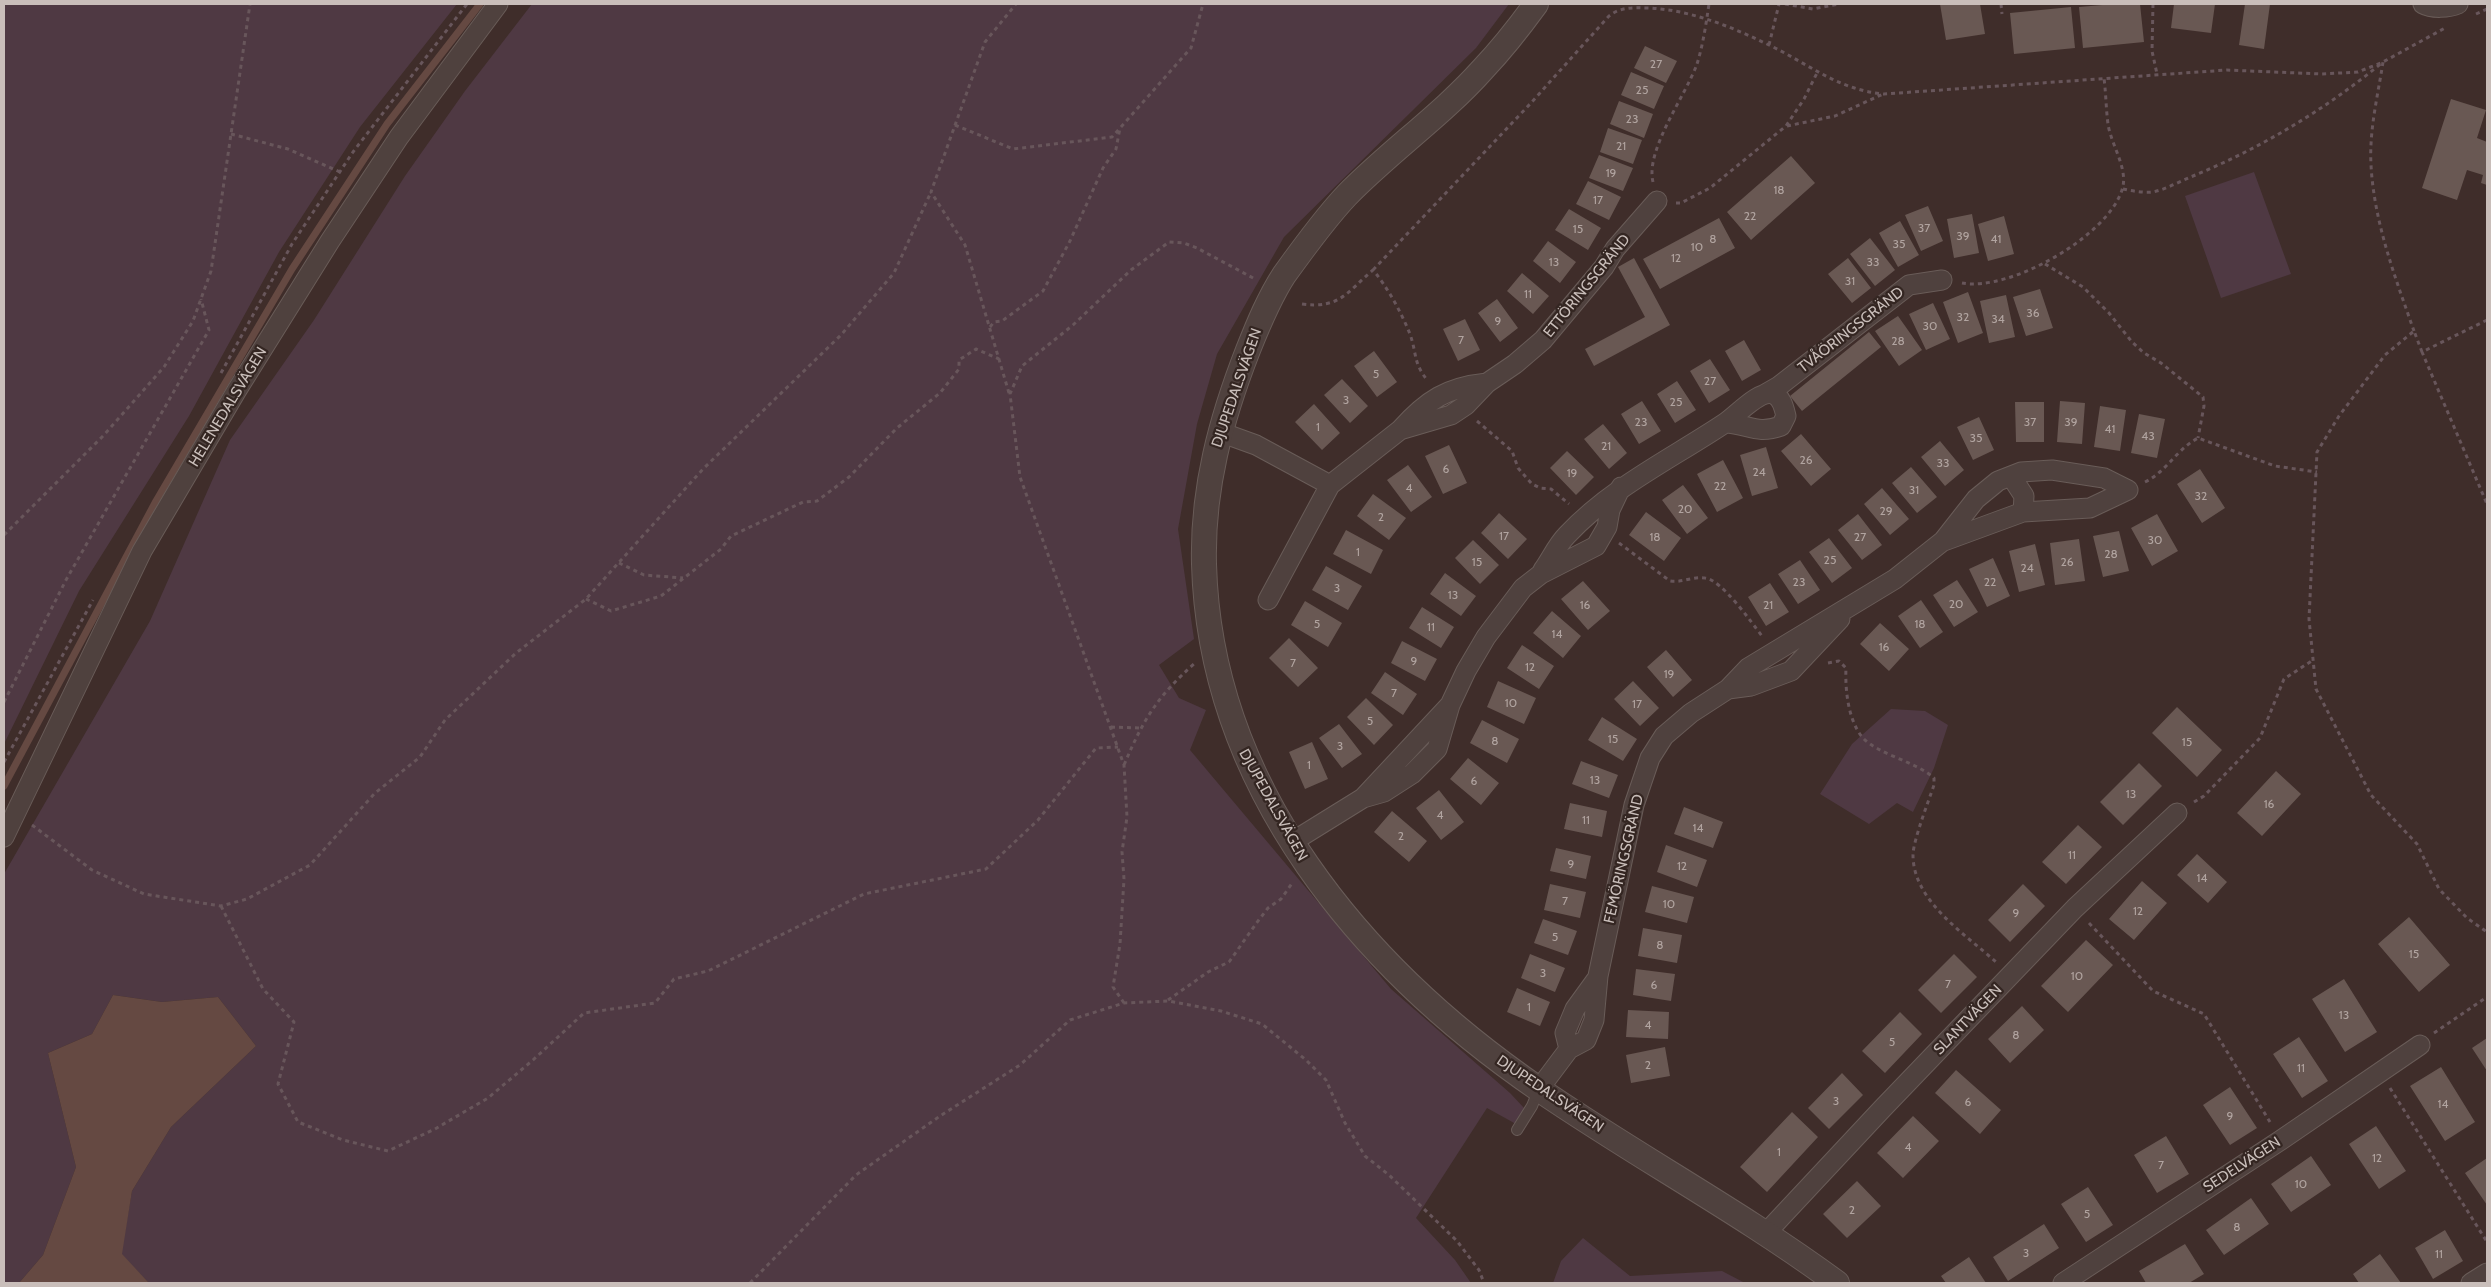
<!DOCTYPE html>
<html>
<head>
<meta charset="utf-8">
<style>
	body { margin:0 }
	#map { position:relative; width:2491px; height:1287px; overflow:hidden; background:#3f2d2a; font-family:Cabin,sans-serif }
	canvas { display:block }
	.frame { position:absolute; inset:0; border:5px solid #c9beba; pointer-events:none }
</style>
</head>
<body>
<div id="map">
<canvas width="2491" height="1287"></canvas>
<div class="frame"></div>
</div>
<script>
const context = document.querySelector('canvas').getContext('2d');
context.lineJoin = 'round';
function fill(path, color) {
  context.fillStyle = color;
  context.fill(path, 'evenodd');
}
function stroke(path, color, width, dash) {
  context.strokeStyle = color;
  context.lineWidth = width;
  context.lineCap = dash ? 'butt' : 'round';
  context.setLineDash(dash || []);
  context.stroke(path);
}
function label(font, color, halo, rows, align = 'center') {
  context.font = font + ' Cabin,sans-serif';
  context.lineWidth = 4.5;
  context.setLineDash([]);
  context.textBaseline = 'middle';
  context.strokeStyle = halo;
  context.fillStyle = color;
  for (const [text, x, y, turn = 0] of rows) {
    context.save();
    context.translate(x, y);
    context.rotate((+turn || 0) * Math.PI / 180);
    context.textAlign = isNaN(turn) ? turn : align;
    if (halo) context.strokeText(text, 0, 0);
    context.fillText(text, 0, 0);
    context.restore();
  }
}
fill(new Path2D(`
	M4,4H457L360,127L279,252L189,416L79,591L4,744Z
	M532,4H1509L1476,48L1284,237L1217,354L1197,424L1178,529L1194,639L1159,665L1179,698L1206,710L1190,750L1391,989L1510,1093L1525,1109L1516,1124L1487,1108L1416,1218L1455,1260L1471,1283H149L121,1254L132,1191L171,1127L256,1046L218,997L162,1002L113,995L92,1034L48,1053L76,1167L43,1255L19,1283H4V874L150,621L230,440L314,320L405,176L465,91Z
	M2254,172L2291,274L2221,298L2185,196Z
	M1891,709L1925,711L1948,725L1934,768L1913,812L1897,803L1869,824L1820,794L1852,744Z
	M1583,1238L1630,1276L1722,1271L1745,1283H1553L1561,1261Z`), '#4f3943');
fill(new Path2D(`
	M113,995L162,1002L218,997L256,1046L171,1127L132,1191L122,1254L149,1283H19L43,1255L76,1167L48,1053L92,1034Z`), '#654942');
stroke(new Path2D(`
	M4,786L156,501L292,269L387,124L480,4`), '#654942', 7);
fill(new Path2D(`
	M1940,4H1980L1985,34L1946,40Z
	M2114,4H2140L2144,42L2083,48L2079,7Z
	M2174,4H2215L2211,33L2171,28Z
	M2245,4H2270L2264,49L2239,45Z
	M2071,7L2075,48L2014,54L2010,13Z
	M1645,46L1677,61L1666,83L1634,68Z
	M1631,72L1664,86L1654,109L1621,95Z
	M2451,99L2486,110L2477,138L2487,142V185L2481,183L2483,175L2467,170L2457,200L2422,188Z
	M1619,101L1653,114L1644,138L1610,124Z
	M1608,128L1642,140L1633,164L1600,152Z
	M1599,155L1633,168L1623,191L1589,178Z
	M1791,156L1815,183L1751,240L1727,212Z
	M1588,181L1621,197L1609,220L1576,204Z
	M1928,206L1943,241L1921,251L1905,215Z
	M1569,209L1601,228L1588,250L1555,230Z
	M1972,214L1979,253L1954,258L1947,219Z
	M2004,216L2014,254L1988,261L1978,224Z
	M1719,218L1735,248L1660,289L1643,259Z
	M1900,221L1919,255L1898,267L1879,233Z
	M1870,238L1895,270L1875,286L1850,254Z
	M1548,241L1576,262L1560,283L1533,261Z
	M1634,258L1670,325L1594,366L1585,349L1645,317L1618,267Z
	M1848,258L1871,288L1852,303L1828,274Z
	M1522,273L1549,296L1533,314L1507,291Z
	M2040,289L2053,328L2026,336L2013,297Z
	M1968,292L1983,333L1958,343L1943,302Z
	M2006,295L2015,337L1989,343L1980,301Z
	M1497,299L1518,328L1500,342L1478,313Z
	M1933,303L1950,339L1926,350L1909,314Z
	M1898,316L1922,350L1899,366L1875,331Z
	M1465,319L1480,350L1458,361L1443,329Z
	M1869,332L1881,347L1802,411L1790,396Z
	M1744,340L1761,370L1742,381L1725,351Z
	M1374,351L1397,382L1377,397L1354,366Z
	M1710,359L1730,390L1709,403L1690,371Z
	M1342,379L1368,406L1350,423L1324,395Z
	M1677,381L1696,410L1675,423L1657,394Z
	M1642,401L1661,431L1639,444L1621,414Z
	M2060,401L2085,403L2082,444L2057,442Z
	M2015,402H2044V442H2016Z
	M1314,404L1340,433L1322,450L1295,422Z
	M2100,406L2126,410L2120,451L2094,447Z
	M2139,414L2165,419L2157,458L2131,453Z
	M1979,417L1994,450L1973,460L1957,427Z
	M1603,424L1627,453L1609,469L1584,439Z
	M1801,434L1831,469L1811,486L1781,451Z
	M1940,441L1964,470L1945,486L1921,457Z
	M1449,445L1467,483L1443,494L1425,456Z
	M1766,447L1778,488L1752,496L1740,455Z
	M1567,451L1594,477L1576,495L1550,468Z
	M1723,460L1743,498L1717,512L1697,474Z
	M1408,465L1432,497L1411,512L1387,480Z
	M1911,467L1937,497L1917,513L1892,483Z
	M2200,469L2225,508L2202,523L2177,484Z
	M1683,485L1708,518L1687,534L1662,500Z
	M1882,488L1909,519L1890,535L1864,504Z
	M1373,494L1406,518L1389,540L1357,516Z
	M1646,512L1681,538L1664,561L1629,535Z
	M1499,513L1527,539L1508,559L1481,533Z
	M1858,514L1882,545L1862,560L1838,530Z
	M2157,514L2178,551L2152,566L2131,528Z
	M1346,530L1383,550L1371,574L1333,554Z
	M2119,531L2129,571L2103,577L2093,536Z
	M1829,538L1852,568L1832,583L1809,552Z
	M2079,539L2085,581L2055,585L2050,543Z
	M1473,540L1499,565L1480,584L1455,558Z
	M2035,544L2045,585L2019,592L2009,551Z
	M1993,558L2010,596L1987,607L1969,569Z
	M1800,560L1820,590L1798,604L1778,574Z
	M1326,566L1362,586L1348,610L1312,590Z
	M1445,573L1476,596L1461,616L1430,594Z
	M1957,580L1978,612L1954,627L1933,595Z
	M1583,581L1610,611L1588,630L1561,599Z
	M1770,583L1789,612L1766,626L1748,597Z
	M1921,600L1943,632L1920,648L1898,616Z
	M1305,601L1342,623L1328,647L1291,625Z
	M1422,607L1454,627L1441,648L1409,628Z
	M1552,611L1581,636L1563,658L1533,633Z
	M1880,623L1909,649L1889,671L1860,644Z
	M1289,638L1318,668L1298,687L1269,658Z
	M1402,641L1437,659L1425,681L1391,663Z
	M1522,645L1554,666L1539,689L1507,668Z
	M1666,650L1692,680L1673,697L1647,667Z
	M1385,672L1417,694L1403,715L1371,693Z
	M1498,681L1536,698L1524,724L1487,707Z
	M1633,681L1659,708L1640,726L1614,699Z
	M1366,698L1393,725L1374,745L1347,717Z
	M2177,707L2222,750L2197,777L2152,733Z
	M1602,717L1637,739L1623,761L1588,740Z
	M1482,720L1519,739L1507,763L1470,743Z
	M1339,724L1362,754L1342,768L1319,738Z
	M1312,742L1328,779L1305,789L1289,752Z
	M1468,758L1499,783L1481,805L1450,779Z
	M1581,761L1618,775L1609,798L1572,784Z
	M2139,763L2162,786L2123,825L2100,802Z
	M2276,771L2301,794L2262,836L2237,813Z
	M1439,790L1464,822L1441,840L1416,808Z
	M1570,803L1607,811L1602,837L1564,829Z
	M1684,807L1723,822L1713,848L1674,834Z
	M1392,811L1427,841L1409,862L1374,832Z
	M2078,825L2102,847L2066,884L2042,862Z
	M1666,845L1707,860L1697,887L1657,872Z
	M1556,848L1591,856L1586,879L1550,871Z
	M2197,854L2227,882L2208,903L2177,875Z
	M2142,881L2167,903L2134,940L2109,919Z
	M1550,884L1586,892L1580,918L1544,910Z
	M2023,884L2045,906L2010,942L1988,920Z
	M1652,886L1694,897L1687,923L1645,912Z
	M2409,917L2450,965L2419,992L2378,944Z
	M1543,919L1577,931L1568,955L1534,943Z
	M1643,928L1682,935L1677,963L1638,956Z
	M2086,940L2113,965L2068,1012L2041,986Z
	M1530,954L1565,968L1555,992L1521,978Z
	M1954,954L1977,977L1941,1013L1918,990Z
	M1636,969L1675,974L1671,1001L1633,995Z
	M2344,979L2377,1032L2345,1052L2312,999Z
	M1517,988L1550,1002L1540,1026L1507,1012Z
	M2022,1006L2044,1030L2010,1063L1988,1039Z
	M1628,1010L1669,1012L1668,1039L1626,1037Z
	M1900,1012L1922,1034L1885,1073L1862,1051Z
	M2299,1037L2328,1081L2302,1098L2273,1054Z
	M2487,1038V1071L2472,1048Z
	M1665,1047L1670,1076L1631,1083L1626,1055Z
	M2441,1067L2475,1122L2445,1141L2410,1086Z
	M1956,1070L2001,1110L1980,1134L1935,1093Z
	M1842,1073L1863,1095L1829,1129L1808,1108Z
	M2230,1087L2257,1128L2230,1145L2203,1105Z
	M1792,1112L1818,1137L1767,1192L1740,1167Z
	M1913,1116L1939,1141L1903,1178L1877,1153Z
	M2376,1126L2406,1171L2379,1189L2349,1144Z
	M2166,1136L2189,1174L2157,1193L2134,1155Z
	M2311,1156L2331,1185L2291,1212L2271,1184Z
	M2487,1158V1205L2465,1173Z
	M1857,1181L1881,1206L1847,1238L1823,1214Z
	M2088,1187L2113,1225L2086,1242L2061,1204Z
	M2251,1198L2269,1224L2224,1255L2206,1230Z
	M2044,1224L2059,1248L2008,1281L1993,1257Z
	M2445,1230L2463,1261L2433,1279L2415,1248Z
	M2185,1244L2204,1274L2189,1283H2146L2139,1271Z
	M2380,1254L2401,1283H2359L2353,1274Z
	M1969,1257L1986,1283H1946L1941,1276Z`), '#695853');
const service = new Path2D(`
	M1517,1130L1532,1106L1539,1089`);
const minor = new Path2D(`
	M2423,4C2432,9 2449,8 2458,4
	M1765,394L1779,386L1909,285L1942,280
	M1400,430C1427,400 1447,387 1487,383
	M1220,432L1256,445L1330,485
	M2011,476L2024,496L2023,512
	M1944,541L2023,512L2090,508L2128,490
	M1543,570C1551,559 1557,545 1567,535C1612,487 1671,459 1725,423C1737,415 1759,390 1773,394C1782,397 1784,408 1786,416L1781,426C1756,435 1749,424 1725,423
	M1268,600L1330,485L1400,430L1451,415L1466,405L1487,383L1515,364L1543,340L1604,267L1615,249L1657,201
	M1728,689L1751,686L1791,671L1840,619
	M1364,797L1449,706
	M4,837L142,551L237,390L330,241L399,137L498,4
	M1292,842L1363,798L1384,792L1412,774L1437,749L1450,705L1466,671L1486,637L1523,588L1541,574L1596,546L1607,527L1610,510L1621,487
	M1569,1049L1565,1033L1575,1009L1596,980
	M1539,1089L1569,1049L1586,1040L1594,1020L1598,976L1634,805L1650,758L1664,736L1691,713L1728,689L1748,668L1895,579L1943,541L1976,499L1998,481L2021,472L2052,470L2104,478L2128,490
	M1766,1233L1882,1109L2075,908L2177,813
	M2063,1283L2281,1140L2420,1045
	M2471,1283L2487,1273`);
const tertiary = new Path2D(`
	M1536,4C1520,26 1502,49 1483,69C1442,115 1390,151 1347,195C1326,217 1302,250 1284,275C1269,298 1258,325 1248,350C1221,419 1202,489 1204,564C1210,788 1362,968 1540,1090C1638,1157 1742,1213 1837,1283`);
stroke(service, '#695c58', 12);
stroke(minor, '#695c58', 21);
stroke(tertiary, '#695c58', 26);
stroke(new Path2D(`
	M1785,4L1813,9L1839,4
	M2001,4L2002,14
	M2153,4L2152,51L2157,74
	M2476,14L2487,9
	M1769,45L1779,4
	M955,125L1013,149L1112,137L1191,48L1203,4
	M1787,126L1835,116L1883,94
	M231,134L288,149L340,172
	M1653,182C1645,150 1686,95 1697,64C1703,45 1706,24 1709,4
	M2123,189C2133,191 2143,193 2153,192C2167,189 2180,181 2193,176C2261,148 2326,109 2383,62C2378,95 2369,130 2371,165C2374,222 2395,277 2414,331
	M1676,203H1681L1710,188L1786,126L1804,99L1817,73
	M2045,264L2083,287L2109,313L2132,342L2144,353L2161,363L2203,397L2204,406L2198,438
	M1373,270L1530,104L1609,16C1622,6 1634,8 1649,8C1691,10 1732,27 1769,45C1809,64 1838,90 1884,94L2227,70L2322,74L2358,72L2383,62L2445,28
	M1962,283C2009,292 2107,237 2122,190C2129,169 2111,145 2108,124C2106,109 2106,94 2104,78
	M1302,304C1340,309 1347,292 1373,270C1388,288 1401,312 1410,334C1417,354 1413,363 1428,381
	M2487,320L2422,352L2487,504
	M990,327L994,322L1002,321L1043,291L1070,241L1103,168L1116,149L1120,128
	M2422,352L2414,331L2385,355L2339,416L2317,452L2309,619L2316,689L2371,795L2417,844L2439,889L2467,918L2487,932
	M221,373L292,244L353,152L467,4
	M1009,393L965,245L931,192L985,42L1016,4
	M1477,421L1512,451L1518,468L1532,484L1540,488L1551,489L1569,504
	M2145,482C2166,472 2177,449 2198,438L2275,466L2317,472
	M4,535L104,435L164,367L193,321L211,271L250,4
	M1619,543L1670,581C1682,583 1693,576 1705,578C1722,580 1751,622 1762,636
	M619,563L644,575L683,578
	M586,599L611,611L661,596L721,549L731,536L803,502L817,501L849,477L897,428L940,393L959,369V360L976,349L999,359
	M1828,663L1839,661L1846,668C1845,689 1848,721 1863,738C1879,755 1915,761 1934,778V785C1929,800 1913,841 1913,855C1913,901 1965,934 1996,962
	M4,702L66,580L209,330L201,299
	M1111,727L1139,728
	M4,762L93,600
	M1124,765C1144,718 1157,697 1195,663
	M2194,802L2204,796L2260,738L2284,679L2313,660
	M32,825L92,870L144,894L221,906L247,899L310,865L375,793L420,757L445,720L516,653L586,599L703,469L841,335L894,273L931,192
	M221,906L263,989L294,1022L278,1084L298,1122L343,1140L388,1151L435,1129L488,1098L533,1060L584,1013L655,1003L674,979L708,971L864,894L986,869L1038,820L1096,748L1118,747
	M2089,923L2153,991L2204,1014L2270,1122
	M1168,1000L1208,972L1229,962L1258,921L1268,908L1281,899L1293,882
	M1124,1003L1113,987L1120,944L1124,879L1122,852L1127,817L1124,765L1020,477L1010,394L1022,366L1073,325L1131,270L1169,242L1184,243L1197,248L1255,279
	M2434,1033L2487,997
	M2390,1088L2487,1242
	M750,1283L856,1175L940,1116L1020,1065L1070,1020L1124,1003L1168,1001L1221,1011L1262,1024L1306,1060L1326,1080L1345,1123L1365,1156L1389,1175L1457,1241L1479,1270L1484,1283`), '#68565b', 3, [4, 4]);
stroke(service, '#4f413e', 10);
stroke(minor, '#4f413e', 19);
stroke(tertiary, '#4f413e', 24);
label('12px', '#b1a4a0', null, [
	["27",1656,64],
	["25",1642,90],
	["23",1632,119],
	["21",1621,146],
	["19",1611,173],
	["18",1779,190],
	["17",1598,200],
	["22",1750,216],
	["37",1924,228],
	["15",1578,229],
	["39",1963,236],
	["8",1713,239],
	["41",1996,239],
	["35",1899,244],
	["10",1697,247],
	["12",1676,258],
	["13",1554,262],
	["33",1873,262],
	["31",1850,281],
	["11",1528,294],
	["36",2033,313],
	["32",1963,317],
	["34",1998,319],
	["9",1498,321],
	["30",1930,326],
	["7",1461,340],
	["28",1898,341],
	["5",1376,374],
	["27",1710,381],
	["3",1346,400],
	["25",1676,402],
	["23",1641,422],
	["37",2030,422],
	["39",2071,422],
	["1",1318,427],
	["41",2110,429],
	["43",2148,436],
	["35",1976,438],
	["21",1606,446],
	["26",1806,460],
	["33",1943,463],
	["6",1446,469],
	["24",1759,472],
	["19",1572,473],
	["22",1720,486],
	["4",1409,488],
	["31",1914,490],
	["32",2201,496],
	["20",1685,509],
	["29",1886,511],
	["2",1381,517],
	["17",1504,536],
	["18",1655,537],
	["27",1860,537],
	["30",2155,540],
	["1",1358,552],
	["28",2111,554],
	["25",1830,560],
	["15",1477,562],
	["26",2067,562],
	["24",2027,568],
	["23",1799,582],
	["22",1990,582],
	["3",1337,588],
	["13",1453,595],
	["20",1956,604],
	["16",1585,605],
	["21",1768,605],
	["5",1317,624],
	["18",1920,624],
	["11",1431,627],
	["14",1557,634],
	["16",1884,647],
	["9",1414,661],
	["7",1293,663],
	["12",1530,667],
	["19",1669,674],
	["7",1394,693],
	["10",1511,703],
	["17",1637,704],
	["5",1370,721],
	["15",1613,739],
	["8",1495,741],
	["15",2187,742],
	["3",1340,746],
	["1",1309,765],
	["13",1595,780],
	["6",1474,781],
	["13",2131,794],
	["16",2269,804],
	["4",1440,815],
	["11",1586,820],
	["14",1698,828],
	["2",1401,836],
	["11",2072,855],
	["9",1571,864],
	["12",1682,866],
	["14",2202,878],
	["7",1565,901],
	["10",1669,904],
	["12",2138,911],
	["9",2016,913],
	["5",1555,937],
	["8",1660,945],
	["15",2414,954],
	["3",1543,973],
	["10",2077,976],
	["7",1948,984],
	["6",1654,985],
	["1",1529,1007],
	["13",2344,1015],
	["4",1648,1025],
	["8",2016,1035],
	["5",1892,1042],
	["2",1648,1065],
	["11",2301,1068],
	["3",1836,1101],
	["6",1968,1102],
	["14",2443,1104],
	["9",2230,1116],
	["4",1908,1147],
	["1",1779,1152],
	["12",2377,1158],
	["7",2161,1165],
	["10",2301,1184],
	["2",1852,1210],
	["5",2087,1214],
	["8",2237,1227],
	["3",2026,1253],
	["11",2439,1254]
]);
label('15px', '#c9beba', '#342622', [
	["ETTÖRINGSGRÄND",1587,286,-51],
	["TVÅÖRINGSGRÄND",1851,330,-38],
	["DJUPEDALSVÄGEN",1237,388,-71],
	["HELENEDALSVÄGEN",228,407,-59],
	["DJUPEDALSVÄGEN",1273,805,61],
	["FEMÖRINGSGRÄND",1624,859,-77],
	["SLANTVÄGEN",1968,1020,-46],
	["DJUPEDALSVÄGEN",1550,1094,34],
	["SEDELVÄGEN",2242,1165,-33]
]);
</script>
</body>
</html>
